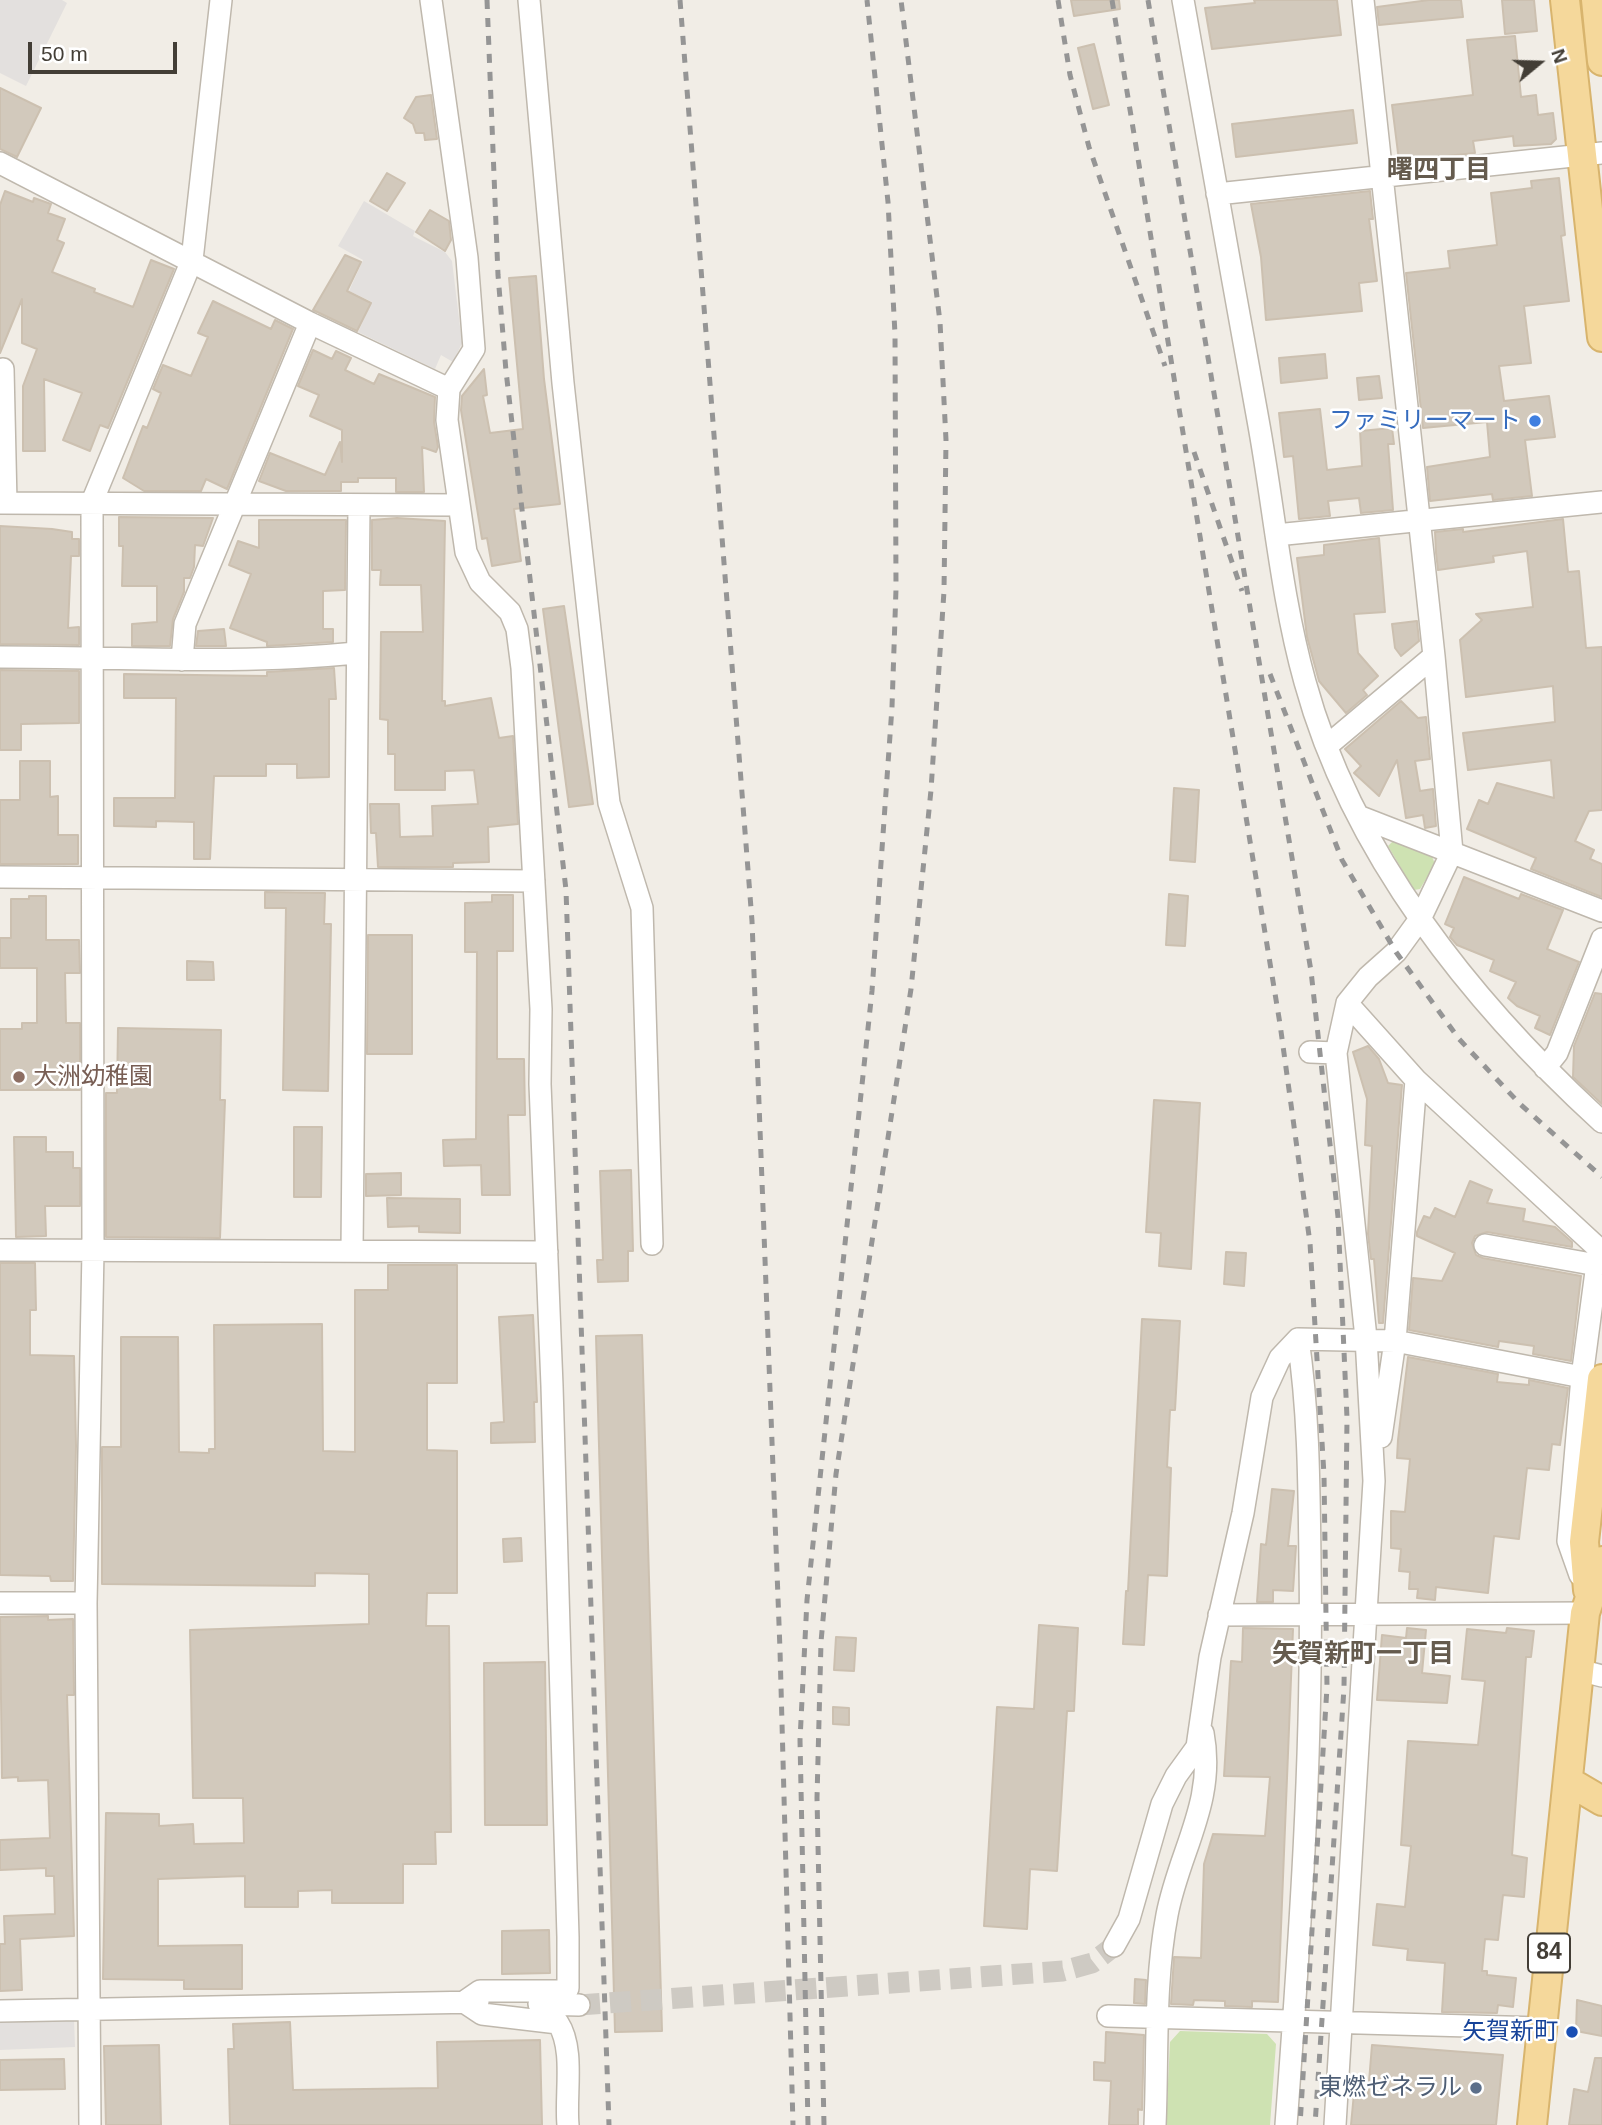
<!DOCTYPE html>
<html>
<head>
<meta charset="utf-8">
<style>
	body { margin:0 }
	#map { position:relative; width:1602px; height:2125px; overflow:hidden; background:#f1ede6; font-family:Helvetica,sans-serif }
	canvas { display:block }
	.north { position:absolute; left:1504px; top:28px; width:70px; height:70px; -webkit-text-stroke:5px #fff; paint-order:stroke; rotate:71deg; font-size:19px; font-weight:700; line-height:28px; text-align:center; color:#433e36 }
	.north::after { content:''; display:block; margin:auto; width:24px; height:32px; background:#433e36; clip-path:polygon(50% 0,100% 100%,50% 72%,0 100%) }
	.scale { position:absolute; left:28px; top:42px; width:149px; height:32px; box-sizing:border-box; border:4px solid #433e36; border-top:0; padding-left:9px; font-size:21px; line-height:24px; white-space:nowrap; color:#433e36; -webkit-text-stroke:5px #fff; paint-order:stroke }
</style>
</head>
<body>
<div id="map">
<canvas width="1602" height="2125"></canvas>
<div class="north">N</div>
<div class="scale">50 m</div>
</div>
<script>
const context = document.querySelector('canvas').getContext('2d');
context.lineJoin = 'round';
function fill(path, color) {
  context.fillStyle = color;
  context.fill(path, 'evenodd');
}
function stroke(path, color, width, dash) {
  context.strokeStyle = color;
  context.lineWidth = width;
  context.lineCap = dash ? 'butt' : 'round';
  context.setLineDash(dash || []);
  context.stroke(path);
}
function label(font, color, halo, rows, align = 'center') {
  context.font = font + ' Helvetica,"Noto Sans JP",sans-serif';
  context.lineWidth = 5;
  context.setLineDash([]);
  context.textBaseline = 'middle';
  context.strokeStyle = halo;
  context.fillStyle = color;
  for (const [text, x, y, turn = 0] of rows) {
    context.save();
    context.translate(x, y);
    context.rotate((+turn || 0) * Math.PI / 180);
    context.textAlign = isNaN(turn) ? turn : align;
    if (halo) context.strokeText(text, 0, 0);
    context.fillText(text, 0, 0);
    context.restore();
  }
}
fill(new Path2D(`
	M1394,840L1431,854L1435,864L1420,889L1414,890L1388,846Z
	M1180,2031L1267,2034L1276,2044L1270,2125H1166L1170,2042Z`), '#cee2b2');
fill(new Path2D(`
	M0,0H62L67,3L26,86L0,73Z
	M364,201L415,231L413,236L445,252L452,261L462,343L453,362L441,355L435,369L358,332L372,302L349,291L363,260L338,246Z
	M74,2019L75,2047L0,2050V2021Z`), '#e3e0de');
const building = new Path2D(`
	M1071,0H1119L1120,9L1074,16Z
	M1254,0H1337L1341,35L1212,49L1205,8L1255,3Z
	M1429,0H1461L1463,17L1379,25L1377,7Z
	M1502,0H1534L1537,31L1505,34Z
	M1515,36L1521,97L1536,95L1538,115L1553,113L1556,139L1551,144L1514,146L1513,136L1473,141L1475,153L1399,161L1392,105L1473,95L1467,40Z
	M1094,44L1109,105L1093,109L1078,48Z
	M0,88L41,108L17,157L0,149Z
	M431,95L437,139L425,140L424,133H416L413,124L404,118L416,97Z
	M1353,110L1357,143L1236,157L1232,124Z
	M387,173L405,183L387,211L370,201Z
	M1559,178L1565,235L1561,236L1569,301L1524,306L1531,363L1499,366L1504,401L1549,396L1555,437L1525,440L1532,496L1493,500L1492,494L1430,501L1427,467L1490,457L1487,422L1423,428L1406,273L1450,268L1448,251L1497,245L1491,193L1532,188L1531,181Z
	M5,191L33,202L34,198L51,204L48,213L65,219L57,240L64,243L52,272L95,289L94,292L133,307L151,260L174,269L108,428L100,425L90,451L63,440L82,393L44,379L45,451H23V386L37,349L22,343V299L0,353V205Z
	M1370,191L1373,219H1369L1377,281L1359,283L1362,311L1266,320L1261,257L1251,204Z
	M430,210L449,221L451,240L445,251L416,232Z
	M345,255L361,262L347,291L371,303L357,331L313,310Z
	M536,276L544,379L560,504L514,509L521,561L492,566L487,538L482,539L461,410L462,396L484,369L487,395L483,396L490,433L523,429L509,278Z
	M213,301L271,329L275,320L293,329L227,489L206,479L201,491H144L123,478L143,426L147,428L161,393L153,389L163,365L191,376L208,337L198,333Z
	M313,350L332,359L336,351L351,358L345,370L374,384L379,374L435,397L434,422L438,447L436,452L422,447L424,492H396V478H358V482H341V491H286L259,481L270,453L325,475L340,442L342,462V430L310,416L319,395L298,386Z
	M1325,354L1327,378L1281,383L1279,358Z
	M1379,376L1382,398L1359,400L1357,378Z
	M1320,409L1327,470L1362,466L1360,431L1392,428L1394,444H1388L1393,510L1361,513L1359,498L1328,501L1330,516L1299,519L1293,456L1284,457L1279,413Z
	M119,517L213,518L203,546L195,545L194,567L190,578H184V592L173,619L170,646H132V624L157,622V586H122L123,546H119Z
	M397,518L445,521L442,701H445V706L491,698L499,738L513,736L518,824L488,827L489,862L453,863V867H378L376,833H371L370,804H399L400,837L433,836L432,806L478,804L474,770L445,771V790H395V754H388V720L380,719L381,632H423L421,585H380L381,570H372V520Z
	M1563,519L1568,572L1579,571L1586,648L1602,647V810L1589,811L1575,841L1594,850L1590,859L1602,864V897L1531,869L1536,858L1467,829L1479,800L1488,804L1497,783L1554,798L1551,760L1468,770L1463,733L1555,722L1553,686L1466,697L1460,640L1482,620L1476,614L1533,607L1527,551L1493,556L1494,562L1438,570L1436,553L1435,532L1463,529V532Z
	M259,520H346L345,590L323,591V629H333V642L267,646V642L230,628L251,574L229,565L238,541L259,548Z
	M0,526L52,529L72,532V539H79V556H71L68,628L79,627V645L0,644Z
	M1379,538L1385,612L1354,614L1358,653L1378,676L1363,690L1367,695L1346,713L1319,681L1307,637L1297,558L1324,555V545Z
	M564,606L593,804L569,807L543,609Z
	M1417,621L1419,641L1401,656L1395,648L1392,624Z
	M224,629L226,646H196L198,631Z
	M334,668L336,699H329V777L297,778V764H266V776H214L210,859H194V822L156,821V827L114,826V798H175L176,698H124V674L267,676V672Z
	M0,670L79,671V723L21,724V750H0Z
	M1401,701L1418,718L1426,717L1430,759L1415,761L1420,791L1433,789L1436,826L1425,828L1423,815L1406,818L1397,760L1379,796L1354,773L1361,766L1345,749Z
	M20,761H50V797L58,796V835H78V864H0V800H20Z
	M1174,788L1199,790L1195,862L1170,860Z
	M1464,877L1519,899L1521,894L1563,910L1547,949L1579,962L1550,1035L1535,1028L1540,1016L1517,1006L1508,998L1516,982L1490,971L1494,960L1457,945L1450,937L1454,928L1445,924Z
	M265,892L325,893L324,924H331L328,1091L283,1090L286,908H265Z
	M1169,894L1188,896L1185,946L1166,945Z
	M492,895H513V951H497V1059H524L525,1115H508L510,1195H482L481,1165L444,1166L443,1140L476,1139L477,952H465V903L492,902Z
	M29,896H46V940H79L80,973H65L66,1023H80V1090H0V1029H22V1023H37V968H0V938H11V899H29Z
	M368,935H412V1054H367Z
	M187,961L213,962L214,980H187Z
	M1595,993L1602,994V1104L1573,1077L1574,1046Z
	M118,1028L221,1030L220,1100H225L220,1238L106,1237V1093H117Z
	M1368,1046L1379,1059L1388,1083L1402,1085L1383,1323H1379L1374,1259H1371L1368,1234L1372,1146L1365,1145L1367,1099L1353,1052Z
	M1154,1100L1200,1103L1191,1269L1159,1266L1161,1233L1146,1232Z
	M294,1127H322L321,1197H294Z
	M14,1137H46V1152H73V1168H80V1206H45L46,1236L16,1237Z
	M631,1170L633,1251H628V1281L598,1282L597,1260H603L600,1171Z
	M401,1173V1195L366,1196V1174Z
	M1470,1181L1492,1190L1487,1203L1525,1209L1523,1221L1555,1227L1572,1242V1247L1487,1232L1475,1236L1472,1243L1476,1255L1483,1258L1581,1276L1571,1361L1533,1354L1534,1346L1499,1341L1498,1347L1409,1330L1413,1278L1442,1281L1455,1253L1417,1236V1232L1424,1216L1430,1218L1435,1208L1455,1217Z
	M387,1198L460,1199V1233L419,1232V1226L388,1227Z
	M1226,1252L1246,1253L1244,1286L1224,1284Z
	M0,1263H35L36,1310H30V1355L74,1356L76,1446L73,1581H51L50,1576L0,1575Z
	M388,1265H457V1383H427V1450L457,1451V1593H427L426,1626H449L451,1832H435L436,1864H403V1903H332V1890L298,1891V1907H245V1876L158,1879V1946L242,1945V1989H184V1980L103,1979L106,1813L159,1814V1826L193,1824L194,1844L244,1843L243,1798H193L190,1630L369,1624V1574L315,1573V1586L102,1584V1447H121V1337H178L179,1452L209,1453V1449H215L214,1325L322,1324L323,1451L355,1452V1290H388Z
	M533,1315L537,1402H534L535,1442L491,1443V1423L504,1422L499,1317Z
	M1142,1319L1180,1321L1175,1410H1170L1167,1467L1171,1468L1167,1576L1148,1575L1144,1645L1123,1644L1126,1591H1128Z
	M642,1335L662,2031L615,2032L596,1336Z
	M1408,1357L1498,1374L1497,1382L1529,1385V1380L1568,1388L1560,1445L1552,1444L1549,1470L1527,1468L1519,1539L1494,1536L1488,1593L1436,1587L1435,1600L1417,1598L1418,1589H1409L1410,1572L1399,1571L1401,1549L1391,1548V1511L1405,1512L1410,1459L1397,1458L1398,1440Z
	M1272,1489L1294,1491L1288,1546H1296L1293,1591L1273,1590V1602H1257L1261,1544L1266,1545Z
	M521,1538L522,1561L504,1562L503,1539Z
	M48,1616V1620L73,1619L74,1695H67L74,1936L20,1939L22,1990L0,1991V1944H5L4,1916L55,1914L54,1876H46V1868L0,1870V1840L50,1838L48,1780L18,1781V1777L2,1778L0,1617Z
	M1039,1625L1078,1628L1074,1711H1067L1057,1871L1030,1869L1027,1929L984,1926L997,1707L1034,1709Z
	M1243,1628L1293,1629L1278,2002L1252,2001V2007L1225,2006V2001L1194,2000L1193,2005L1171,2004L1174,1957L1201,1958L1204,1864L1213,1834L1265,1836L1270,1777L1224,1776L1231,1661L1242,1662Z
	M1407,1628L1426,1630L1422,1673L1450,1676L1447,1703L1377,1700L1382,1635L1406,1638Z
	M1507,1628L1534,1631L1531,1657H1526L1512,1855L1527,1858L1524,1897L1503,1895L1498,1940L1485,1939L1482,1971H1487V1975L1516,1978L1513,2007L1498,2005L1497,2013L1442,2012L1445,1963L1407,1960L1408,1949L1373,1945L1377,1904L1405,1907L1411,1846L1401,1845L1408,1741L1478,1745L1485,1681L1462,1679L1467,1629L1506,1633Z
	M836,1637L856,1638L854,1671L834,1670Z
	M545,1662L547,1825H485L484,1663Z
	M833,1707L849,1708V1725L833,1724Z
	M549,1930L550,1973L502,1974V1931Z
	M1135,1979L1146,1980L1145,2004L1134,2003Z
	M1577,2000L1602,2006V2036L1576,2031Z
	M290,2022L293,2090L438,2088L437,2042L540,2040L542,2125H230L228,2049H234L233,2024Z
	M1106,2032L1144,2035L1142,2110L1138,2109V2125H1109L1111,2081L1094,2080V2062L1105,2063Z
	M159,2045L161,2125H106L104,2046Z
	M1372,2045L1503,2055L1496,2125H1351L1354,2093L1368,2094Z
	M1595,2058H1602V2125H1569L1574,2089L1588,2092Z
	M64,2059L65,2089L0,2090V2060Z`);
fill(building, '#d2c9bc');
stroke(building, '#ccc0b0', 2);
stroke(new Path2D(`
	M579,2005L1063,1971L1092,1963L1114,1946`), '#cecac3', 21, [21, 10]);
const minor = new Path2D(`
	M431,0L467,258L474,349L449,389L447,420L466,552L480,582L510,612L517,629L522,668L541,1009L540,1084L552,1386L568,1937V1988L561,1991H480L464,2002L482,2014L558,2023C575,2049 565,2094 568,2125
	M529,0L563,383L609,803L642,908L652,1244
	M1183,0C1207,140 1233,280 1258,420C1274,507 1281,596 1305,682C1352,854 1473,1004 1602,1122
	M0,163L310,323L449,389
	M1217,194L1602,153
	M3,369L6,503
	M0,503L459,505
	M1276,535L1602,502
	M0,657C119,657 238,665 356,653
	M182,660L185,624L310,323
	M1328,745L1434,656
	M1358,816L1602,911
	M0,877L534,881
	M1347,1003L1416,1080L1599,1249L1582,1377L1568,1541L1580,1575
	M1310,1052L1336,1053
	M1545,1068L1557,1053L1602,939
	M1485,1245L1597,1265
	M0,1250L547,1252
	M352,1250L359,506
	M1381,1437L1395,1341L1416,1080
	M0,1603H86
	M1219,1615L1585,1613
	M1579,1670L1602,1676
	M1114,1946L1129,1919L1162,1804L1176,1776L1197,1747L1210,1657L1243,1513L1262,1397L1280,1358L1298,1339L1395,1341L1582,1377
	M539,2004L579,2005
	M0,2011L478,2002
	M1108,2016L1541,2028
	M90,2125L86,1603L93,1251L92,502L192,260L221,0
	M1155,2125C1158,2056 1154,1983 1167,1915C1179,1851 1216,1802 1203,1733
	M1286,2125C1300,1937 1313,1750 1310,1562C1309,1487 1309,1414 1298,1339
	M1335,2125L1374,1481L1366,1338L1336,1053L1347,1003L1368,977L1396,952L1420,919L1452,852L1434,656L1363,0`);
const major = new Path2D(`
	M1565,0L1602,337
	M1596,0L1602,61
	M1588,1590L1584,1542L1602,1379
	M1568,1781L1602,1801
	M1532,2125L1585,1613L1602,1561`);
stroke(minor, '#bfb8ad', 24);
stroke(major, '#d8b46d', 32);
stroke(minor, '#fff', 21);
stroke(major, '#f5d89b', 28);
stroke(new Path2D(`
	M487,0L498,275L506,371L566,890L609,2125
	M680,0L752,921L780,1650L793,2125
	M1058,0L1070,75L1089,147L1165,366
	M1112,0L1280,1024L1310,1243L1324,1475L1327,1687L1300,2125
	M1148,0L1311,971L1338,1217L1347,1418L1344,1688L1315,2125
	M1194,452L1242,591
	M1270,674L1342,860L1396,952L1459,1039L1520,1104L1602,1177
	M808,2125L800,1740L807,1600L872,991L892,707L896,589L895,334L888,202L867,0
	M824,2125L817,1798L821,1642L836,1474L911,989L931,790L944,591L946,440L940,322L901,0`), '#959595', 5, [9, 9]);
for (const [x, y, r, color] of [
	[1535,421,7,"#3f7fe0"],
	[19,1077,7,"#8d6e63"],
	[1572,2032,7,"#1a4fb4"],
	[1476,2088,7,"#5c6f8a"]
]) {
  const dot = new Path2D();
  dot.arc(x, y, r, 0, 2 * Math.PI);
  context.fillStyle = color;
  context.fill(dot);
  stroke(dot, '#fff', 2.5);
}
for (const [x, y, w] of [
	[1549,1953,42]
]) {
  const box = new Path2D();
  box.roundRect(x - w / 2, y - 19.5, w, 39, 5);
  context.fillStyle = '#fff';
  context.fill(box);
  stroke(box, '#433e36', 2);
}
label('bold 23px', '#433e36', null, [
	["84",1549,1953]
]);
label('24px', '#366cbe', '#fff', [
	["ファミリーマート",1521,421]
], 'right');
label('24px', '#785e54', '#fff', [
	["大洲幼稚園",33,1077]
], 'left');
label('24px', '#164399', '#fff', [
	["矢賀新町",1558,2032]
], 'right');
label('24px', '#4e5e75', '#fff', [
	["東燃ゼネラル",1462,2088]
], 'right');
label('bold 26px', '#655b4e', '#fff', [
	["曙四丁目",1439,171],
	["矢賀新町一丁目",1363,1655]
]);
</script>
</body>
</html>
